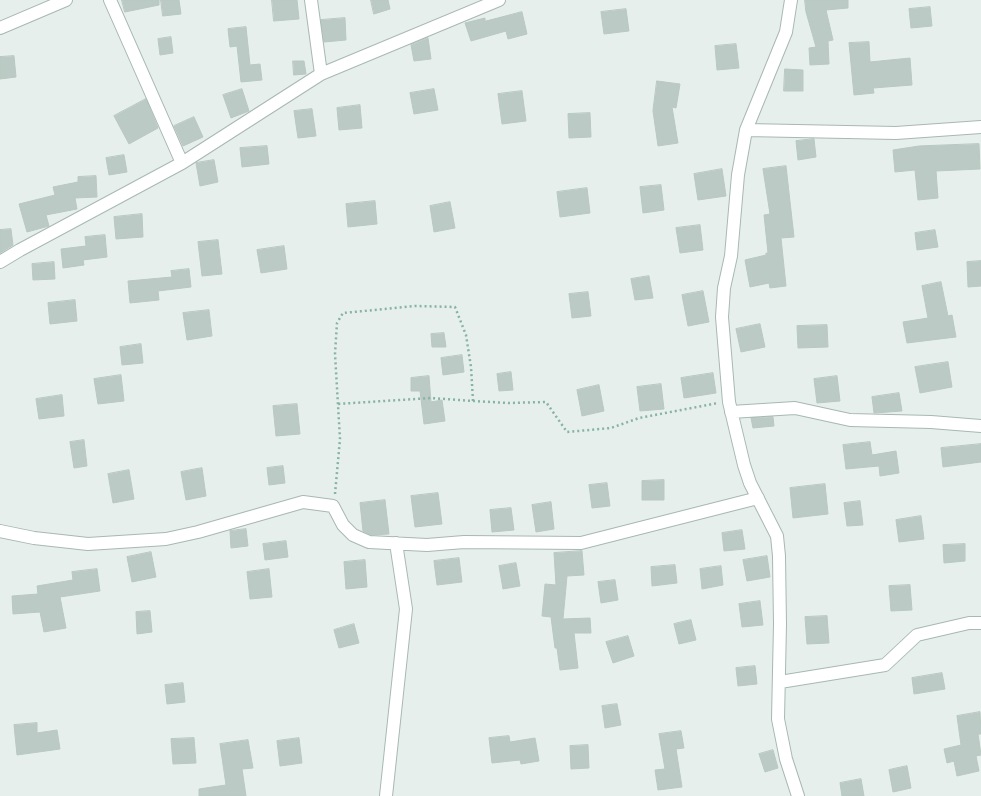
<!DOCTYPE html>
<html>
<head>
<meta charset="utf-8">
<style>
	body { margin:0 }
	canvas { display:block; background:#e6efeb }
</style>
</head>
<body>
<canvas width="981" height="796"></canvas>
<script>
const context = document.querySelector('canvas').getContext('2d');
context.lineJoin = 'round';
function fill(path, color) {
  context.fillStyle = color;
  context.fill(path, 'evenodd');
}
function stroke(path, color, width, dash) {
  context.strokeStyle = color;
  context.lineWidth = width;
  context.lineCap = dash ? 'butt' : 'round';
  context.setLineDash(dash || []);
  context.stroke(path);
}
const building = new Path2D(`
	M122,0H159V5L125,12Z
	M161,0H179L181,14L163,16Z
	M272,0H297L299,19L274,21Z
	M371,0H388L390,9L374,14Z
	M805,0H848V8L826,10L833,40L828,41L829,64L810,65L809,48L816,47L806,12Z
	M930,7L932,26L911,28L909,9Z
	M626,9L629,31L604,34L601,12Z
	M522,12L527,34L508,39L506,31L471,41L465,23L485,18V21Z
	M345,18L346,40L324,42L321,20Z
	M246,27L250,65L260,64L262,80L241,82L237,46L230,47L228,29Z
	M171,37L173,53L160,55L158,39Z
	M428,38L431,59L414,61L411,45Z
	M869,42L870,62L910,58L912,85L873,88L874,93L854,95L849,43Z
	M736,44L739,68L717,70L715,46Z
	M14,56L16,77L0,79V57Z
	M293,61H304L306,74L294,75Z
	M785,69L803,70V91H784Z
	M657,81L680,84L676,108L672,107L678,143L658,146L653,111Z
	M242,89L249,111L231,118L223,95Z
	M434,89L438,110L414,114L410,93Z
	M522,91L526,121L502,124L498,94Z
	M146,99L158,128L129,144L114,116Z
	M360,105L362,128L339,130L337,108Z
	M312,109L316,136L298,138L294,111Z
	M590,113L591,137L569,138L568,114Z
	M194,117L203,137L183,146L174,126Z
	M814,139L816,157L798,160L796,141Z
	M979,144L980,169L936,171L938,198L918,200L915,170L895,172L893,150L919,146Z
	M267,146L269,164L242,167L240,148Z
	M124,155L127,172L109,175L106,158Z
	M214,160L218,182L200,186L196,163Z
	M786,166L794,237L781,238L786,286L770,288L769,283L750,287L745,260L766,255V253H768L764,215L770,214L763,169Z
	M722,169L726,196L698,200L694,174Z
	M96,176L97,197L75,198L77,209L46,215L49,226L27,232L19,204L55,195L53,187L78,182V177Z
	M661,185L664,210L643,213L640,187Z
	M587,188L590,213L560,217L557,192Z
	M375,201L377,224L348,227L346,204Z
	M450,202L455,228L434,232L430,206Z
	M142,214L143,237L116,239L114,217Z
	M700,225L703,250L680,253L676,228Z
	M11,229L13,245L0,253V230Z
	M935,230L938,247L917,250L915,233Z
	M105,235L107,257L83,260L84,265L63,268L61,249L86,246L85,237Z
	M218,240L222,274L202,276L198,242Z
	M284,246L287,269L261,273L257,250Z
	M981,261V286L968,287L967,262Z
	M54,262L55,279L33,280L32,264Z
	M189,269L191,287L158,291L159,300L130,303L128,281L172,277L171,271Z
	M649,276L653,298L635,300L631,279Z
	M941,282L948,316L952,315L956,337L907,343L903,322L928,318L922,286Z
	M703,291L709,322L688,326L682,295Z
	M588,292L591,316L572,318L569,294Z
	M75,300L77,321L50,324L48,303Z
	M209,310L212,336L187,340L183,313Z
	M760,324L765,347L741,352L736,329Z
	M827,325L828,347L798,348L797,326Z
	M444,333L446,347H432L431,334Z
	M141,344L143,363L122,365L120,347Z
	M462,355L464,372L443,375L441,358Z
	M948,362L952,387L920,393L915,367Z
	M511,372L513,390L499,391L497,374Z
	M713,373L716,393L684,398L681,378Z
	M121,375L124,401L98,404L94,379Z
	M429,376L431,402L442,400L445,421L424,424L420,391H411V378Z
	M837,376L840,401L817,403L814,379Z
	M661,384L664,409L640,411L637,387Z
	M599,385L604,411L582,416L577,390Z
	M899,393L902,411L874,413L872,397Z
	M62,395L64,416L39,419L36,399Z
	M297,404L300,434L276,436L273,406Z
	M773,417L774,426L753,428L751,418Z
	M84,440L87,466L74,468L70,442Z
	M870,442L872,455L896,451L899,473L880,476L879,466L846,469L843,445Z
	M981,444V462L943,467L941,448Z
	M283,466L285,483L269,485L267,468Z
	M202,468L206,496L186,500L181,472Z
	M129,470L134,499L113,503L108,474Z
	M664,480V500H642V481Z
	M607,483L610,506L592,508L589,485Z
	M825,484L828,514L793,518L790,488Z
	M438,493L442,524L415,527L411,496Z
	M385,500L389,534L371,535L363,531L360,503Z
	M860,501L863,525L847,526L844,503Z
	M551,502L554,529L536,532L532,505Z
	M511,508L514,530L492,532L490,510Z
	M921,516L924,539L899,542L896,520Z
	M246,529L248,546L231,548L230,531Z
	M742,530L745,549L724,551L722,533Z
	M286,541L288,557L265,560L263,544Z
	M965,544V561L944,563L943,545Z
	M582,551L584,575L567,576L563,619L590,618L591,633H574L578,668L560,670L557,648H555L551,617L542,616L545,584L556,585L554,553Z
	M151,552L156,577L132,582L127,557Z
	M767,556L770,577L747,581L743,560Z
	M459,558L462,582L437,585L434,561Z
	M365,560L367,587L346,589L344,562Z
	M516,563L520,586L503,589L499,566Z
	M675,565L677,583L652,586L651,567Z
	M721,566L723,585L702,589L700,569Z
	M97,569L100,591L60,597L66,628L44,632L40,612L13,614L12,596L38,594L37,586L73,580L72,572Z
	M269,569L272,597L250,599L247,572Z
	M615,580L618,600L601,603L598,582Z
	M910,585L912,610L891,611L889,586Z
	M760,601L763,625L742,627L739,604Z
	M150,611L152,632L137,634L136,612Z
	M827,616L829,643L807,644L805,617Z
	M691,620L696,640L679,644L674,624Z
	M354,624L359,643L339,648L334,630Z
	M628,636L634,656L613,663L606,642Z
	M755,666L757,684L738,686L736,668Z
	M942,673L945,689L914,694L912,678Z
	M183,683L185,702L167,704L165,685Z
	M617,704L621,725L605,728L602,706Z
	M980,712L981,734H978L981,755L976,756L979,771L957,776L954,761L947,763L944,749L961,745L957,716Z
	M37,723V733L57,730L60,749L17,755L14,725Z
	M681,731L684,748L676,749L682,787L658,790L655,770L665,769L659,734Z
	M509,736L510,742L535,738L539,761L521,764L520,760L492,763L489,738Z
	M194,738L196,763L173,764L171,739Z
	M299,738L302,763L280,766L277,741Z
	M248,740L253,768L242,769L246,796H199V789L226,785L220,744Z
	M588,745L589,768L571,769L570,746Z
	M773,750L778,768L765,772L759,754Z
	M907,766L911,788L893,792L889,770Z
	M861,779L864,796H842L840,783Z`);
fill(building, '#bbcac4');
stroke(building, '#b8c9c2', 1);
const minor = new Path2D(`
	M110,0L182,163
	M311,0L321,74
	M791,0L786,32L746,130L738,175L731,256L724,288L722,317L729,402L744,465L750,483L777,536L779,556L780,624L778,719L786,759L798,796
	M0,28L66,0
	M746,130L896,133L981,127
	M0,262L20,250L182,163L321,74L499,0
	M731,412L795,408L850,420L931,422L981,426
	M0,531L34,538L88,544L166,539L198,532L303,502L333,506L343,525L353,535L369,542L427,545L464,542L581,543L758,498
	M780,682L885,665L917,635L969,623H981
	M386,796L406,609L396,543`);
stroke(minor, '#a8b8b2', 14);
stroke(new Path2D(`
	M473,401L509,403L546,402L567,432L611,428L639,418L718,403
	M335,494L340,439L335,354L337,323L343,313L415,306L455,307L466,335L471,367L473,401L431,398L337,404`), '#86b3a5', 2.5, [2, 3]);
stroke(minor, '#fff', 12);
</script>
</body>
</html>
